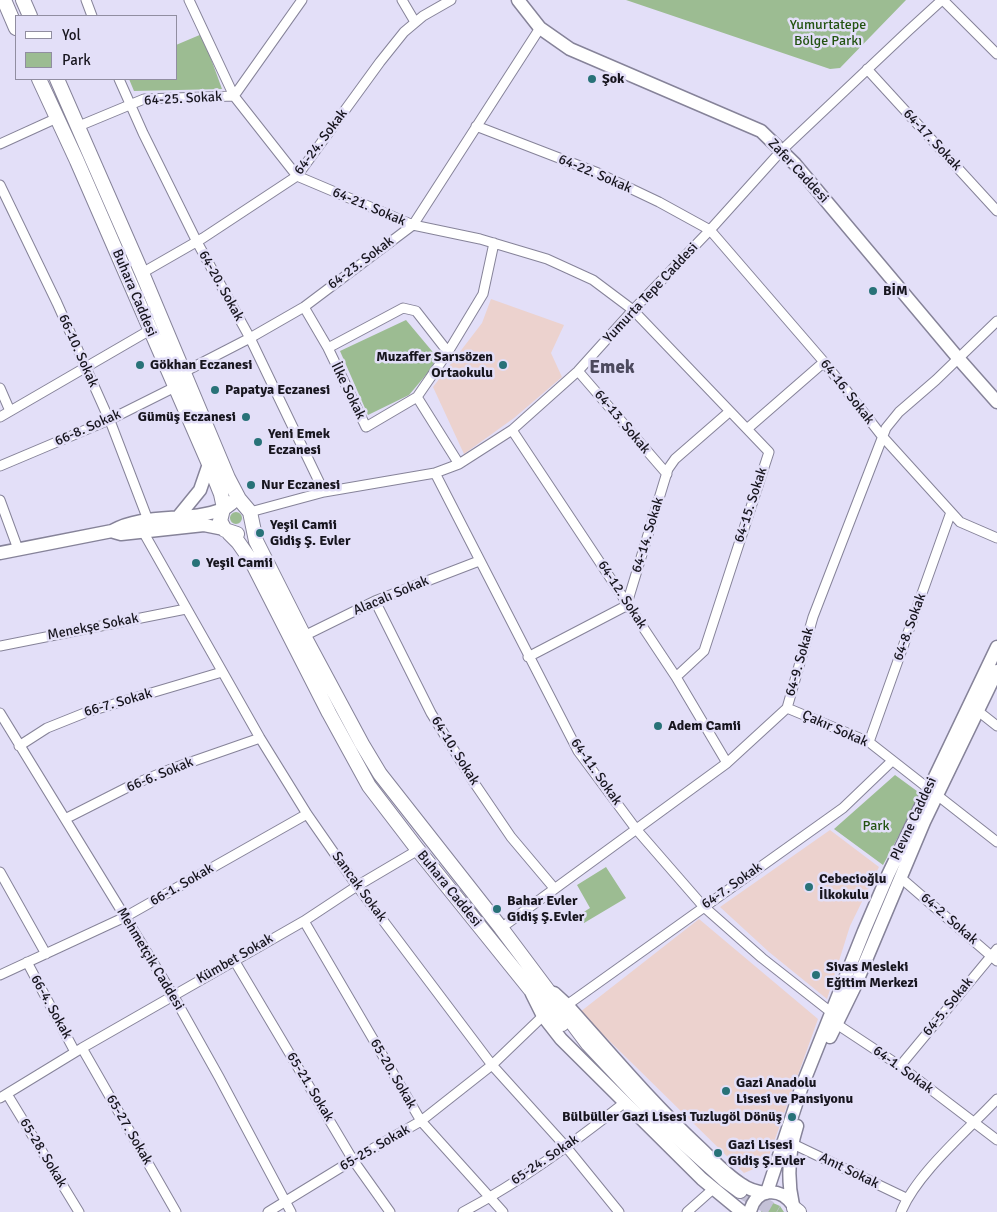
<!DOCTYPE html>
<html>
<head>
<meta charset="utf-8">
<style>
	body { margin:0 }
	#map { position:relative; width:997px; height:1212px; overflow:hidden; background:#e3dff8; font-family:Signika,sans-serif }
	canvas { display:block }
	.legend { position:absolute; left:15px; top:15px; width:162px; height:65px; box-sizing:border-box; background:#e3dff8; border:1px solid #918ea1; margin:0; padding:6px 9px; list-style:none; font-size:15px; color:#17151e }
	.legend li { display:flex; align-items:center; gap:10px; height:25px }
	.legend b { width:25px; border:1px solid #918ea1 }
</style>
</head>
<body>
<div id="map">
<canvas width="997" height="1212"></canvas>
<ul class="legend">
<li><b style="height:6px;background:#fff"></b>Yol</li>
<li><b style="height:14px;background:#9cbc92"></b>Park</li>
</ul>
</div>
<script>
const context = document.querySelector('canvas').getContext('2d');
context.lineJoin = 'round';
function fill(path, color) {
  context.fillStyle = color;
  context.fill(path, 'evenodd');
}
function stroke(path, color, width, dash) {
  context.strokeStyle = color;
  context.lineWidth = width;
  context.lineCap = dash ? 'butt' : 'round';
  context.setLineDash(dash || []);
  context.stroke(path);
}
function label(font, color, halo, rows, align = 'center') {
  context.font = font + ' Signika,sans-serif';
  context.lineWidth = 5;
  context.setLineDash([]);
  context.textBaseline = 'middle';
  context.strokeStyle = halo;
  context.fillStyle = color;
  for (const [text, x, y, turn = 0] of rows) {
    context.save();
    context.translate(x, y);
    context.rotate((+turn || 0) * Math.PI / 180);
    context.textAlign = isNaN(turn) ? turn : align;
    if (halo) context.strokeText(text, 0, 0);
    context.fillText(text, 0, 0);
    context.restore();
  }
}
fill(new Path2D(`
	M491,299L564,325L551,353L562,377L514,418L464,454L433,387L482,323Z
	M830,830L879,867L850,926L827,999L769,952L720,907Z
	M699,919L818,1019L766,1164L744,1173L580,1012Z`), '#ecd2ce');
fill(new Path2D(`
	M626,0H906L840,68L830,69Z
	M202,34L222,89L134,91L129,79H176V45Z
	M406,320L437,357L430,370L409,395L368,415L340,351Z
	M230 518a6 6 0 1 1 12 0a6 6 0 1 1-12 0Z
	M895,775L921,794L883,865L834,829Z
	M606,867L626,898L584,923L579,915L590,908L577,885Z
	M773,1203L780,1206L784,1212H761L765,1205Z`), '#9cbc92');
stroke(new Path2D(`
	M740,1191L777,1212`), '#c4c1d7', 14, [14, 7]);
const street = new Path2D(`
	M86,0L92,16
	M189,0L234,96L297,176L413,225L480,239L547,259L593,280L633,310L769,452L704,651L676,677
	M402,0L415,22
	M943,0L997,54
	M867,69L997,211
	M119,79L143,133L197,242L250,338L324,492
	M79,126L144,99L234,96L302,0
	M476,126L598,173L659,202L710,230L824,362L882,436L960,522L997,538
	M0,144L57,118
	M0,185L57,303L112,426L148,520
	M142,273L203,238L297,176L380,62L404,32L423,16L451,0
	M304,307L328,348L366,427L417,397L448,352L483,294L494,243
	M328,348L403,308L416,311L448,352
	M578,371L667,474
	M184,372L250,338L304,307L413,225L540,28
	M0,388L10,411
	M417,397L459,464
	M0,417L150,330
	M747,429L824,362
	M512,430L676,677L727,763
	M0,466L109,420L175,387
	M435,473L578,751L636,829L703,906L762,958L832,1013
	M0,500L18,549
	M250,512L324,492L435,473L459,464L512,430L578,371L633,310L710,230L782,150L908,31L942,0
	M141,528L260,738L307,814L357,886L492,1065L567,1148L619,1212
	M375,601L431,713L475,784L511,837L554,888
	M304,636L375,601L479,561
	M0,646L186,609
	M528,657L624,607L629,597L668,469L675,459L729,412
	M787,708L869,742L929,789
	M978,711L997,726
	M0,713L173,995L219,1077L291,1212
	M869,742L951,512
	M19,746L47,728L87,712L222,672
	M937,795L997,842
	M65,819L132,785L171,769L260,738
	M0,872L46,954
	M901,878L997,961
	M304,921L421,1121L503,1212
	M501,928L727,763L787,708L813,617L886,428L899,412L936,380L997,321
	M234,960L353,1160L390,1212
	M27,962L75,1052
	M0,975L125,917L307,814
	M567,1005L843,808L892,761
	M832,1021L900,1066L997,1140
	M82,1048L176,1212
	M900,1066L997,949
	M7,1094L79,1212
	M0,1098L82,1048L304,921L357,886L418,850
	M793,1144L906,1198
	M268,1212L353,1160L421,1121L492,1065L543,1016
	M463,1212C520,1182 573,1143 624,1103
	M687,1212L713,1189
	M901,1212C917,1173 967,1131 997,1099`);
const secondary = new Path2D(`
	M518,0L540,28L570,49L761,131L795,164L958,358L997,402
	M178,517L200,490L209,464
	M114,532L121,534L204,525L224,529
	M0,553L112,531C145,512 188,523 223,509
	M554,993L567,1005C610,1053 651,1102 698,1146C712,1159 725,1174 741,1184C749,1190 757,1192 766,1193
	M532,994L543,1016L561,1039L702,1179L742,1212
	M830,1037L855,986L924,822L997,671
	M767,1192L802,1086L864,931L888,875L997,647
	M793,1205C787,1179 789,1151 797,1126
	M750,1212C755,1188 780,1186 793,1205`);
const primary = new Path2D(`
	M4,0L16,28
	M23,0L30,16
	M39,79L77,161L209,464L221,494L224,508
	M57,79L142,273L228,478L239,499L250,512L256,541L304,636L362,744L380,774L501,928L588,1044L666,1127L725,1180L740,1191
	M231,503L223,509L220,521L225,530L237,534
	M229,533L238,542L252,562L329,713L369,786L418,850L530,989L562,1024
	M794,1208L799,1212`);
stroke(street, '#868399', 11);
stroke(secondary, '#868399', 15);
stroke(primary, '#868399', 16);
stroke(street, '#fff', 9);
stroke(secondary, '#fff', 12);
stroke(primary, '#fff', 14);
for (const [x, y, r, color] of [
	[592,79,5,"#287278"],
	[873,291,5,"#287278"],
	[140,365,5,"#287278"],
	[503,365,5,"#287278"],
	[215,390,5,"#287278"],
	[246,417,5,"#287278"],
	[258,442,5,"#287278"],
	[251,485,5,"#287278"],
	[260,533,5,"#287278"],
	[196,563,5,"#287278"],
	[658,726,5,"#287278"],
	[809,887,5,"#287278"],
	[497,909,5,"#287278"],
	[816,975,5,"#287278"],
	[726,1091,5,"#287278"],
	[792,1117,5,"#287278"],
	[718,1153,5,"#287278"]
]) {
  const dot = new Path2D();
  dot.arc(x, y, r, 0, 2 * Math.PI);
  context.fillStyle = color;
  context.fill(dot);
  stroke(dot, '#e3dff8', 2);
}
label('14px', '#235311', '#e3dff8', [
	["Yumurtatepe",828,25],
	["Bölge Parkı",828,41],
	["Park",876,826]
]);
label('bold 14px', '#17151e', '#e3dff8', [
	["Şok",602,79],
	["BİM",883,291],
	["Muzaffer Sarısözen",493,357,"right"],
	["Ortaokulu",493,373,"right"],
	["Gökhan Eczanesi",150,365],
	["Papatya Eczanesi",225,390],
	["Gümüş Eczanesi",236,417,"right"],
	["Yeni Emek",268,434],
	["Eczanesi",268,450],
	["Nur Eczanesi",261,485],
	["Yeşil Camii",270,525],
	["Gidiş Ş. Evler",270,541],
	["Yeşil Camii",206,563],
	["Adem Camii",668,726],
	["Cebecioğlu",819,879],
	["İlkokulu",819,895],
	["Bahar Evler",507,901],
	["Gidiş Ş.Evler",507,917],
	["Sivas Mesleki",826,967],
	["Eğitim Merkezi",826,983],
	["Gazi Anadolu",736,1083],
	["Lisesi ve Pansiyonu",736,1099],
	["Bülbüller Gazi Lisesi Tuzlugöl Dönüş",782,1117,"right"],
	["Gazi Lisesi",728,1145],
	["Gidiş Ş.Evler",728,1161]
], 'left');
label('14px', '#17151e', '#e3dff8', [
	["64-25. Sokak",183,99,-3],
	["64-17. Sokak",932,140,47],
	["64-24. Sokak",321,142,-53],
	["Zafer Caddesi",798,171,47],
	["64-22. Sokak",595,174,23],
	["64-21. Sokak",369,207,23],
	["64-23. Sokak",361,263,-37],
	["64-20. Sokak",221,286,61],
	["Buhara Caddesi",134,293,67],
	["Yumurta Tepe Caddesi",651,293,-47],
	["66-10. Sokak",78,351,66],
	["İlke Sokak",348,391,64],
	["64-16. Sokak",847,392,52],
	["64-13. Sokak",622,422,50],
	["66-8. Sokak",88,428,-24],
	["64-15. Sokak",751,505,-72],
	["64-14. Sokak",648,535,-73],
	["64-12. Sokak",622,595,57],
	["Alacalı Sokak",391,596,-23],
	["Menekşe Sokak",93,627,-11],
	["64-8. Sokak",910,627,-70],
	["64-9. Sokak",800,662,-74],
	["66-7. Sokak",118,703,-16],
	["Çakır Sokak",835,729,24],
	["64-10. Sokak",455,751,58],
	["64-11. Sokak",596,772,55],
	["66-6. Sokak",160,775,-22],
	["Plevne Caddesi",914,819,-65],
	["66-1. Sokak",182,885,-30],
	["64-7. Sokak",732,886,-35],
	["Sancak Sokak",359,887,54],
	["Buhara Caddesi",449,889,51],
	["64-2. Sokak",949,919,41],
	["Mehmetçik Caddesi",150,959,59],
	["Kümbet Sokak",235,959,-30],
	["66-4. Sokak",51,1007,61],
	["64-5. Sokak",948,1007,-51],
	["64-1. Sokak",903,1070,36],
	["65-20. Sokak",393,1074,60],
	["65-21. Sokak",310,1087,59],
	["65-27. Sokak",129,1130,60],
	["65-25. Sokak",375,1148,-30],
	["65-28. Sokak",43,1153,59],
	["65-24. Sokak",545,1160,-34],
	["Anıt Sokak",849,1171,26]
]);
label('bold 19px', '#4c495d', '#e3dff8', [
	["Emek",612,368]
]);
</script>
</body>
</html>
